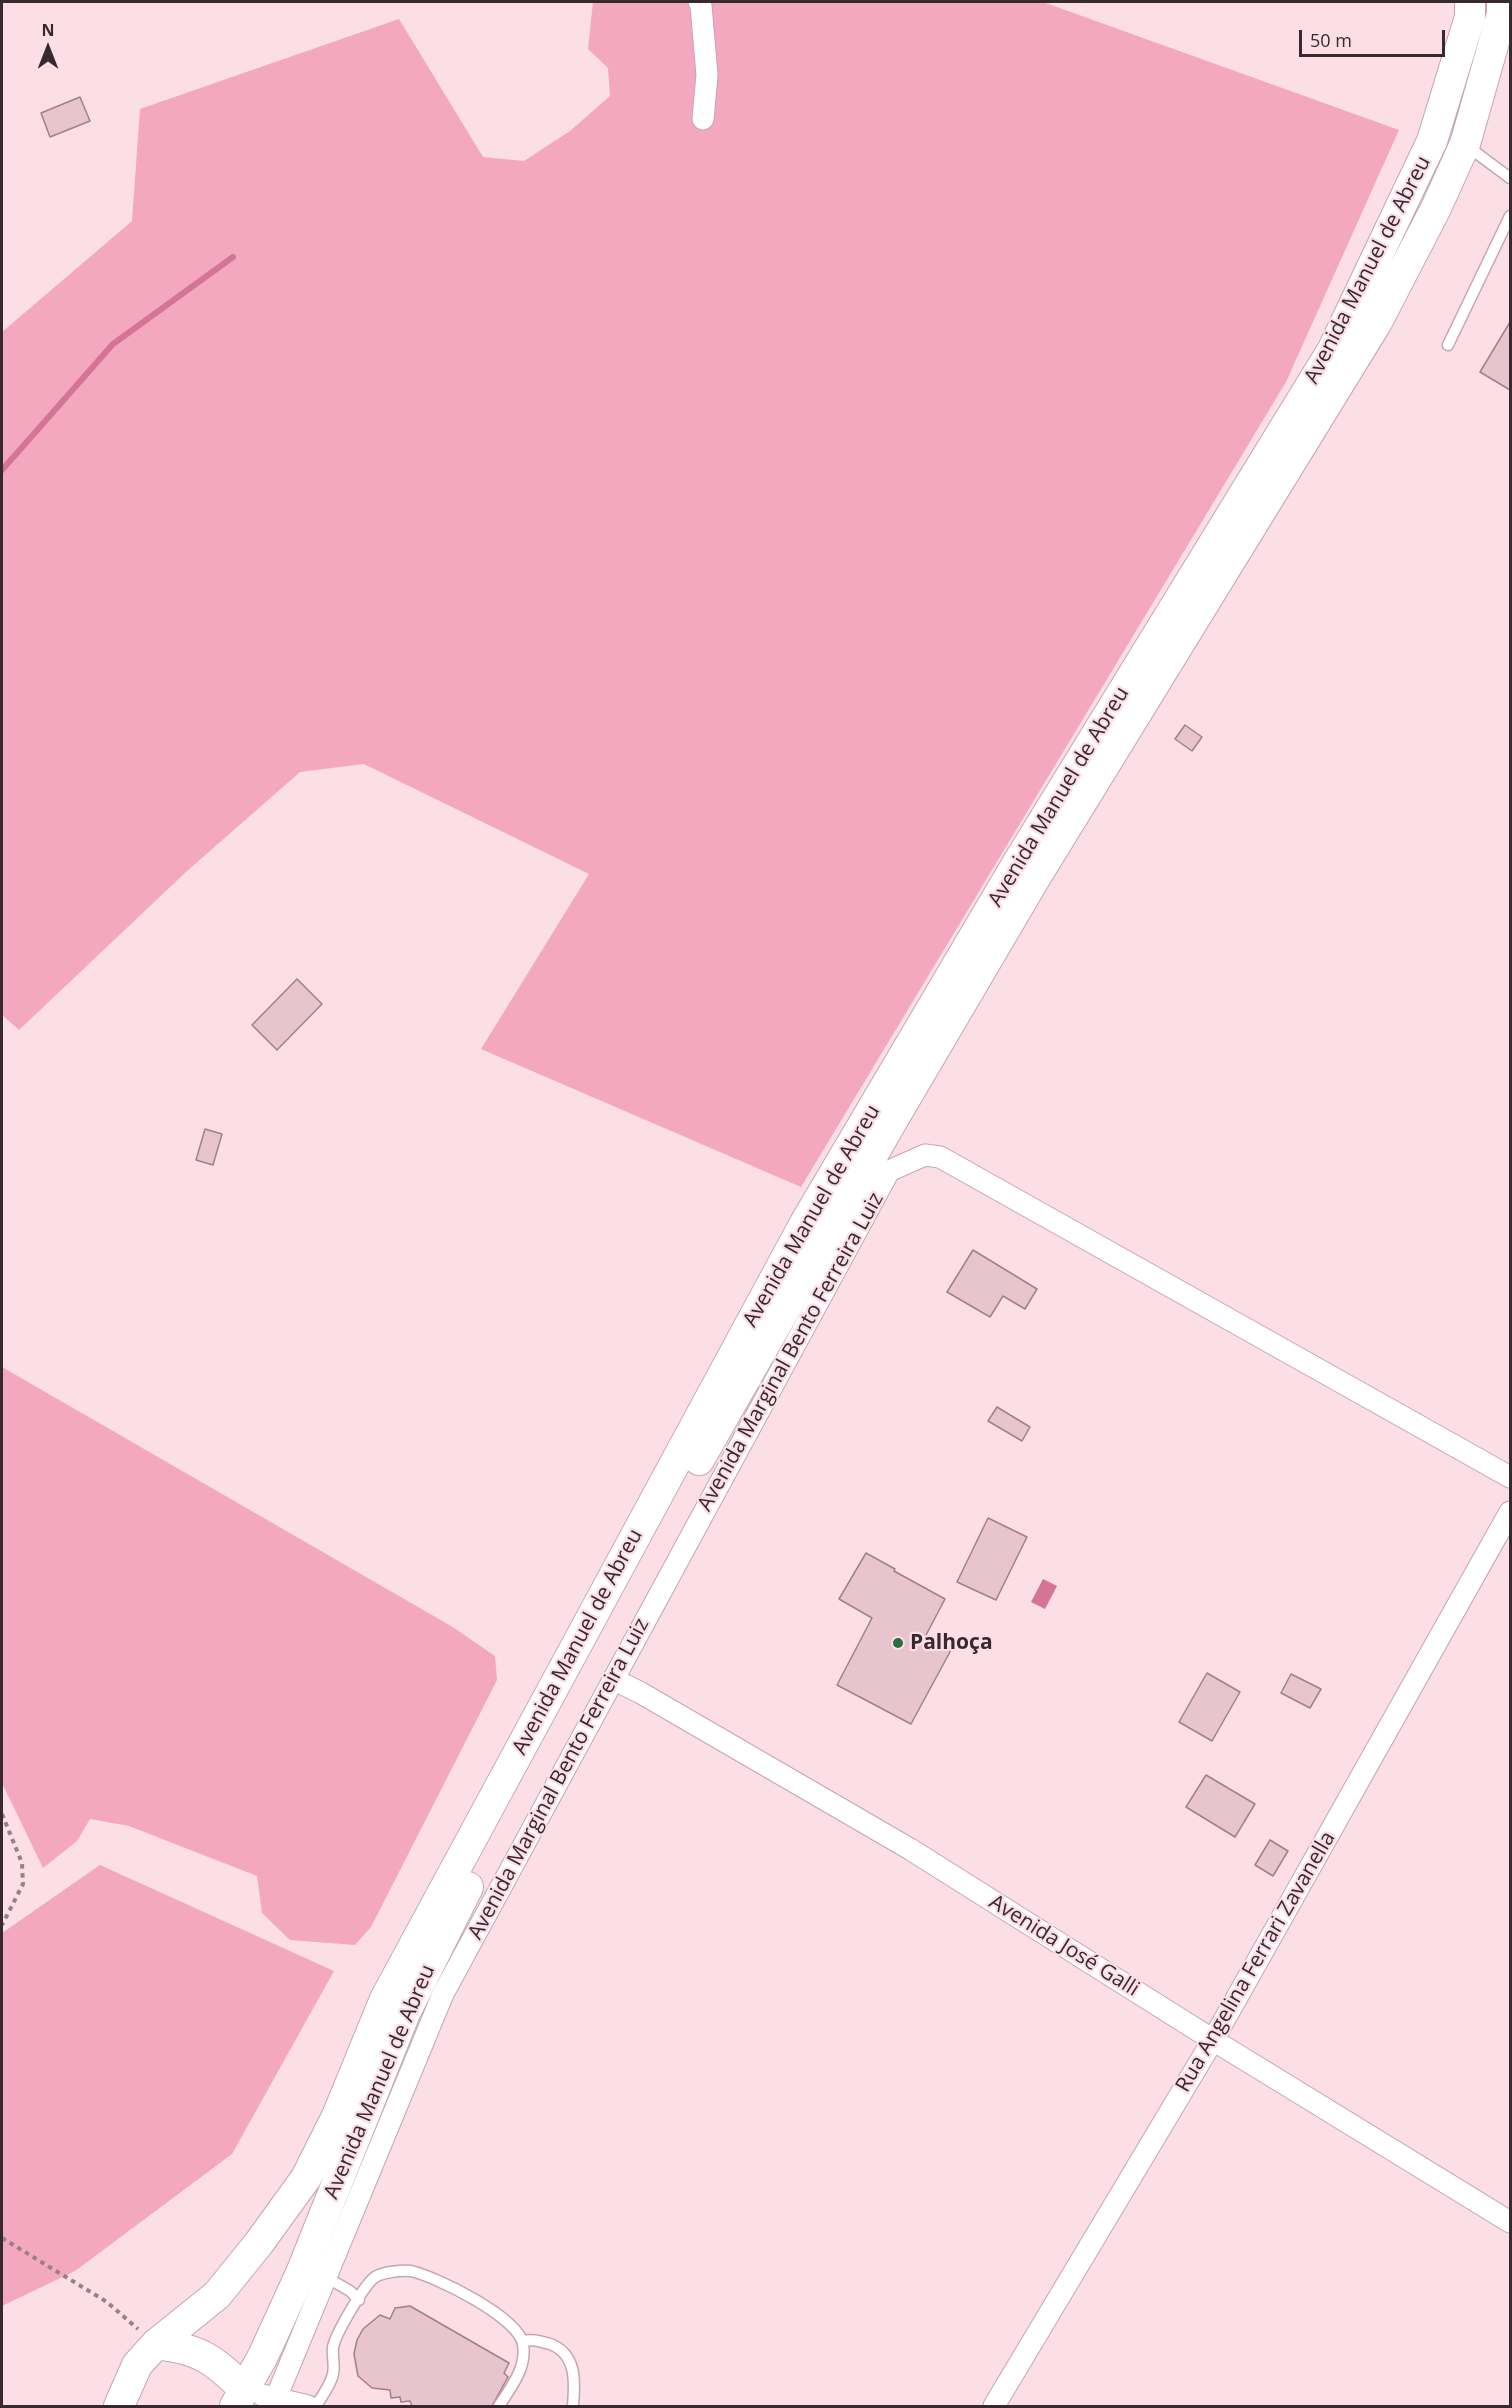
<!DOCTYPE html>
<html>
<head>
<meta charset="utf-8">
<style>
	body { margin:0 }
	#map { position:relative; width:1512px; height:2408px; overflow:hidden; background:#fbdee6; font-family:"Open Sans",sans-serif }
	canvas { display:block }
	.frame { position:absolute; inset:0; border:3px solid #372a2e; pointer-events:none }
	.north { position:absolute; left:18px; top:18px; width:60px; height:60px; -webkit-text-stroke:4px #fbdee6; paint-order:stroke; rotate:0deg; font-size:16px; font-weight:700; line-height:24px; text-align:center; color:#372a2e }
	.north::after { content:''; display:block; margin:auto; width:21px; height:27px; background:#372a2e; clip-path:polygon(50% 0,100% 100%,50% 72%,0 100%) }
	.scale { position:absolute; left:1299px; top:30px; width:146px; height:27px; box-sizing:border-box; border:3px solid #372a2e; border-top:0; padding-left:8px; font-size:18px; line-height:21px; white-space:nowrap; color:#372a2e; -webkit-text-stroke:4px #fbdee6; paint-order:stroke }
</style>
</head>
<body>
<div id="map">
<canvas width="1512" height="2408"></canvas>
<div class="frame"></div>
<div class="north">N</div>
<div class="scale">50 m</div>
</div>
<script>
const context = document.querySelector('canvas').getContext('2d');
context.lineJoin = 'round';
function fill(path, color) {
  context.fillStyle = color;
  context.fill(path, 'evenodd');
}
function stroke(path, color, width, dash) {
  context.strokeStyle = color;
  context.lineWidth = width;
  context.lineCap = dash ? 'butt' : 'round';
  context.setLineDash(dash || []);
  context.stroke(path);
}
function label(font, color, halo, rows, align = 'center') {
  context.font = font + ' "Open Sans",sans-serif';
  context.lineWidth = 4.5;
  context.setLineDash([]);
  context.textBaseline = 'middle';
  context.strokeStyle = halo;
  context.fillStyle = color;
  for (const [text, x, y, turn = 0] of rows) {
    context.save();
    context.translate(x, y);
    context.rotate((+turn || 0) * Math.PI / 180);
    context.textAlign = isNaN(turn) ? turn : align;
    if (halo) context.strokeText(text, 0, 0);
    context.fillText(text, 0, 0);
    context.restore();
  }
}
fill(new Path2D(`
	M593,2H1043L1399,130L1286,382L801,1187L481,1049L589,874L364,764L300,772L187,871L19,1030L2,1015V332L132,221L140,109L399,19L483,157L524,161L570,131L610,96L608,68L588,49Z
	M2,1367L451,1626L495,1656L497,1680L371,1927L355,1945L290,1940L262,1913L257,1876L129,1826L90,1819L77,1841L43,1868L2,1783Z
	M100,1865L334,1971L232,2154L75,2271L2,2306V1933Z`), '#f4a8c0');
fill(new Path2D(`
	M1043,1579L1057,1586L1045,1609L1031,1602Z`), '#d47595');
stroke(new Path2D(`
	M2,470L113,344L233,257`), '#d47595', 6);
const building = new Path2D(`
	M80,97L90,121L50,137L41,113Z
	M1510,322V390L1480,372Z
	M1185,725L1202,737L1192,751L1175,739Z
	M297,979L322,1004L277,1050L252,1025Z
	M205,1129L222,1134L213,1165L196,1160Z
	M973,1250L1037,1289L1025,1309L1003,1296L990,1317L947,1292Z
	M997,1407L1030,1427L1022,1441L988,1421Z
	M988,1518L1027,1537L996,1600L957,1582Z
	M866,1553L895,1569L894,1571L945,1599L925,1637L951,1650L911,1724L837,1685L872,1618L839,1599Z
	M1207,1673L1240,1692L1212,1741L1179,1722Z
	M1291,1674L1321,1689L1310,1708L1281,1693Z
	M1206,1775L1255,1804L1235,1837L1186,1807Z
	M1270,1840L1288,1851L1273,1876L1255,1865Z
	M410,2306L509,2363L504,2373L508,2377L492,2406H412L410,2401L401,2402L400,2397L391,2398L390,2390L372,2388L358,2376L354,2354L357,2340L363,2329L380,2315L390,2319L395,2308Z`);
fill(building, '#e7c4ce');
stroke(building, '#a1808a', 1.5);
const lane = new Path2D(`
	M1467,146L1510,178
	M1448,345L1510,216
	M326,2277L350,2291L359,2300
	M522,2341C533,2339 539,2341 550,2344C577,2354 575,2382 573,2406
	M316,2406C321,2397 331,2385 333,2374C335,2366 332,2356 333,2347C336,2333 364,2285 375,2277C383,2272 402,2270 411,2271C437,2277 518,2317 523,2344C527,2368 511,2387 499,2406`);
const street = new Path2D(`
	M699,2L701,6L707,75L703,119
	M613,1679L641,1693L910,1849L1213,2040L1510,2222
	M262,2395L308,2406
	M270,2406L276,2398L443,1994L889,1171L925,1155L940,1157L1510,1477
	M994,2406L1213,2040L1510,1512`);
const secondary = new Path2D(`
	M699,1460L888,1128L1034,880L1377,322L1436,208L1465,144L1502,14V2
	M156,2344C201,2349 214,2360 245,2390
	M119,2406L137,2365L156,2344L217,2295L259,2243L306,2178L337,2116L385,1999L805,1223L1017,864L1333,349L1432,141L1470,17V2
	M235,2406L263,2356L301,2273L405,2013L468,1887`);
stroke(lane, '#c7a5af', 13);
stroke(street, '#c7a5af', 23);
stroke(secondary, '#c7a5af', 32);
stroke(new Path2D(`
	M2,1814L22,1863L23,1884L2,1925
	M2,2238L107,2302L138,2329`), '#968187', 4, [4.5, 4.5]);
stroke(lane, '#fff', 10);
stroke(street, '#fff', 21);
stroke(secondary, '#fff', 30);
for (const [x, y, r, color] of [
	[898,1643,6,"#286f3b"]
]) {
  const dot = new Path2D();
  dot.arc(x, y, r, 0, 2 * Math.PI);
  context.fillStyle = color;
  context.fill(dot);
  stroke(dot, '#fbdee6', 2);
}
label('21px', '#372a2e', '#fbdee6', [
	["Avenida Manuel de Abreu",1368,270,-63],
	["Avenida Manuel de Abreu",1059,797,-59],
	["Avenida Manuel de Abreu",812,1216,-60],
	["Avenida Marginal Bento Ferreira Luiz",791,1352,-61],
	["Avenida Manuel de Abreu",578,1642,-62],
	["Avenida Marginal Bento Ferreira Luiz",559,1779,-62],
	["Avenida José Galli",1064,1946,32],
	["Rua Angelina Ferrari Zavanella",1256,1962,-60],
	["Avenida Manuel de Abreu",380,2082,-67]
]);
label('bold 21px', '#372a2e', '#fbdee6', [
	["Palhoça",910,1643]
], 'left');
</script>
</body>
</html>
